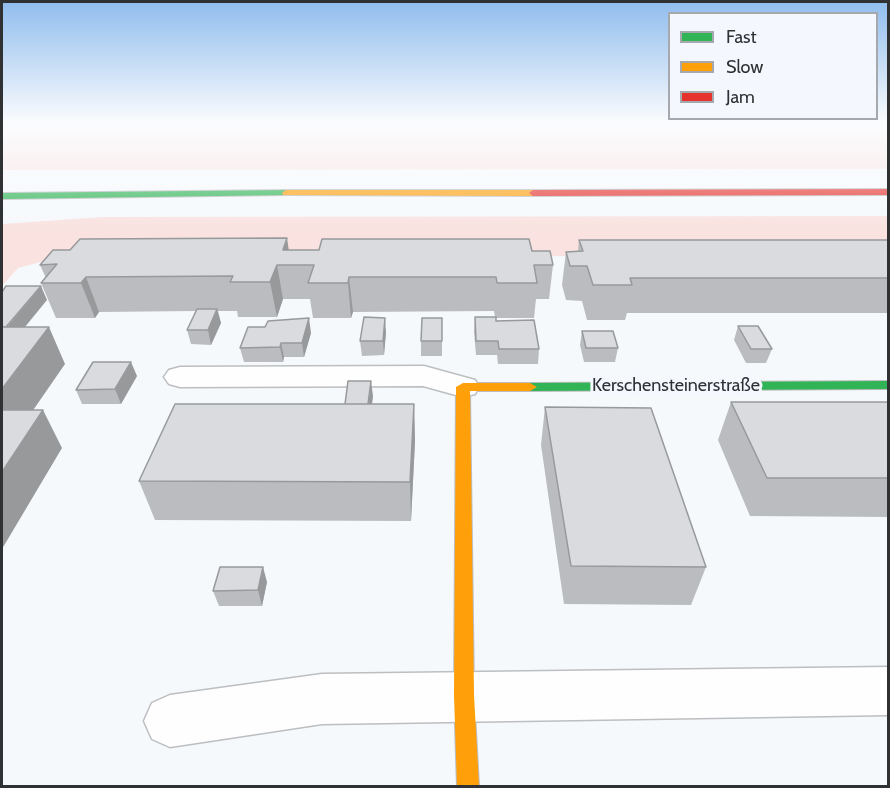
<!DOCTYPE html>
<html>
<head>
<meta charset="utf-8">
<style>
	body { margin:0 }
	#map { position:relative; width:890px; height:788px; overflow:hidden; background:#f6f9fc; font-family:Cabin,sans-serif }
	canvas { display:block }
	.frame { position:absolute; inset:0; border:3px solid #2f3133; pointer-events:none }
	.legend { position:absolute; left:668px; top:12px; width:210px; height:108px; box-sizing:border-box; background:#f4f8fe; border:2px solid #a5a8ad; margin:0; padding:8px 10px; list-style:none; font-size:18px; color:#2f3133 }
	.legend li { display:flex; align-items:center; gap:12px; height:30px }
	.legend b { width:30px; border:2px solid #a5a8ad }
</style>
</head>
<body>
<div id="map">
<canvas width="890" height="788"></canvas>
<div class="frame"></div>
<ul class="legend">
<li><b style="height:8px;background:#30b455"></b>Fast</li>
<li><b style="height:8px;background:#ff9f0a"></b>Slow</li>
<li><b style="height:8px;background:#e5322d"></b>Jam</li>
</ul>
</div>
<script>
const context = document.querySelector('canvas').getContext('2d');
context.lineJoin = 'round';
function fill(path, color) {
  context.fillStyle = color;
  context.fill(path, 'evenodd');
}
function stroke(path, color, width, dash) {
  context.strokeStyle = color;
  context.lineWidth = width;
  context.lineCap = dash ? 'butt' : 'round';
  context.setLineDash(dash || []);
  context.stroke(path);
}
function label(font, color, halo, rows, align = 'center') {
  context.font = font + ' Cabin,sans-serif';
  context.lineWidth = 6;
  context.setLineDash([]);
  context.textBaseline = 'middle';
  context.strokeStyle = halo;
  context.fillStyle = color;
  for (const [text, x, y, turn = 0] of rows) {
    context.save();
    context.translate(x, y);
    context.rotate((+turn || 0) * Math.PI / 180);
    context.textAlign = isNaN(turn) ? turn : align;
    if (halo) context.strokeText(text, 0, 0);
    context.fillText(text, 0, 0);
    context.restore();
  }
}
fill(new Path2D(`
	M2,122H888V169L2,170Z
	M888,216V255L56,258L18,268L2,286V224L103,217Z`), '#f9e2e0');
const street = new Path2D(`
	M424,366L475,380L479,387L475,394L463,397L423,386L180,387L169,384L164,377L169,370L180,367Z
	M888,667V715L322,724L170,747L152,739L144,721L152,703L170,695L322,674Z`);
const fast = new Path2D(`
	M286,190L289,191V195L2,199V193Z
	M888,381V389L530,391L523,387L530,383Z`);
const slow = new Path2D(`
	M286,190H533L537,193L533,196L283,195L282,193Z
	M463,383H530L537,387L530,391H470L474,695L479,786H457L454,695L456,387Z`);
const jam = new Path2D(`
	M888,189V195L533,196L529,193L533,190Z`);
stroke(street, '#bcbec0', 3);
stroke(fast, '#bcbec0', 2);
stroke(slow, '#bcbec0', 2);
stroke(jam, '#bcbec0', 2);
fill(street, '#fefeff');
fill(fast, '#30b455');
fill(slow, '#ff9f0a');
fill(jam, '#e5322d');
fill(new Path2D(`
	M579,240H888V313H627L625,320H587L582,301L566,300L562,285L566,252L578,251Z
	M289,250L532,251L553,265L549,299H536L534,318H496V321L539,349L538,364H498L497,355H476L474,332L475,317H495L494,311L353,312L351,318H313L310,299H283L277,317H238L237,311H218L221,323L211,345L191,344L187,330L196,311L99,312L95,318H56L41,283L46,278L40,265Z
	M442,318V356H421V341Z
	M738,326L772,349L766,363H746L734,340Z
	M582,331L618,348L615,362H584L580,345Z
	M386,332L384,355L362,356L360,341Z
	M311,333L304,357H284L283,362H244L240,348Z
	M137,376L121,404H82L76,390Z
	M373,396L372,404H414L415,441L411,521L155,520L139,481L345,404Z
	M731,402H888V517L750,516L718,440Z
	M545,407L706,567L691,605L564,604L541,445Z
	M267,582L262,606H219L213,591Z`), '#bbbcbf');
fill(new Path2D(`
	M287,238L291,265L283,250Z
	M277,265L283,299L277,317L270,282Z
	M86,277L99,312L95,318L81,283Z
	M349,277L353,312L351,318L348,283Z
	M41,286L47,300L7,349L2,333Z
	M217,309L221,323L211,345L208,330Z
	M309,318L311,333L304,357L302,343Z
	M385,318L386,332L384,355L383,341Z
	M49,327L65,364L7,448L2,438V389Z
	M281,343L284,357L283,362L280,347Z
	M131,362L137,376L121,404L115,389Z
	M371,381L373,396L368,432L366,417Z
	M414,404L415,441L411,521L410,482Z
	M43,410L62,448L2,549V472Z
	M263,567L267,582L262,606L258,590Z`), '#98999b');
const building = new Path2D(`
	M287,238L283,250H319L322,239H529L532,251H550L553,265H534L537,283H497L496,277H349L348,283H308L314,265H277L270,282H230L233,276L86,277L81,283H41L57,264L40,265L53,250H70L80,239Z
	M579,240H888V278H630L632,285H593L587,266H570L566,252L583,251Z
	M6,286H41L6,327H2V292Z
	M197,309H217L208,330H187Z
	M364,317L385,318L383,341H360Z
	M475,317H496V321L534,320L539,349H499L498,341H476Z
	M309,318L302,343H281L280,347L240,348L248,327H265L268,321Z
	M422,318H442V341H421Z
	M738,326H758L772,349H751Z
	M2,327H49L2,389Z
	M582,331H613L618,348H586Z
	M93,362H131L115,389L76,390Z
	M348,381H371L368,404H345Z
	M731,402H888V478H767Z
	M175,404H414L410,482L139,481Z
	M545,407L651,408L706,567L571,566Z
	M2,410H43L2,472Z
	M220,567H263L258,590L213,591Z`);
fill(building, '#d9dbde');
stroke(building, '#98999b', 1.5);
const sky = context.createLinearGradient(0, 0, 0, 232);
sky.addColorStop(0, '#8fbced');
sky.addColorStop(0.53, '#fbfcfe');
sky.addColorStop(1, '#fbfcfe00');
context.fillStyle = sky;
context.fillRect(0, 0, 890, 232);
label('18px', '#2f3133', '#f4f8fe', [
	["Kerschensteinerstraße",676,386]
]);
</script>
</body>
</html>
